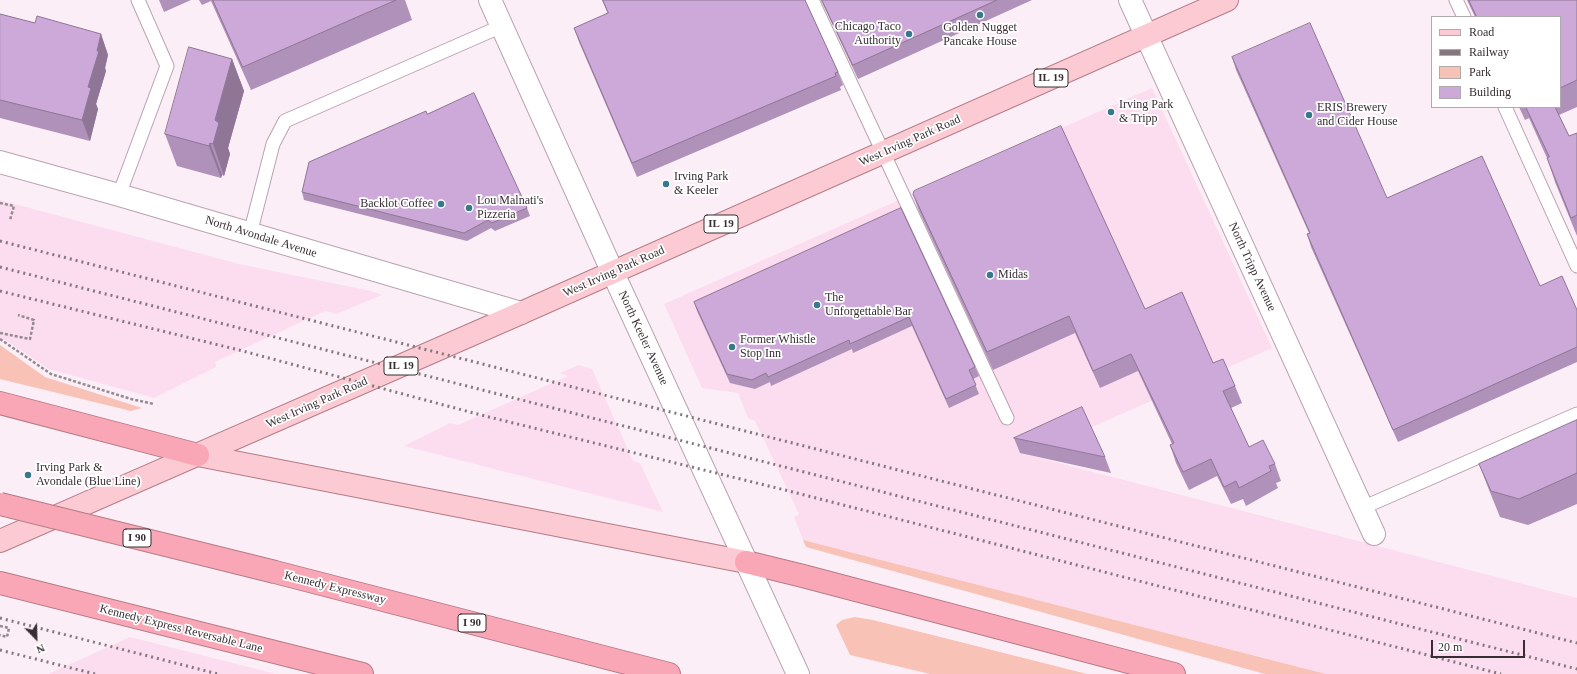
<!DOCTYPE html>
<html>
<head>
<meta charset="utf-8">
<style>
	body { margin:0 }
	#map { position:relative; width:1577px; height:674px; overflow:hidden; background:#fceef6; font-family:"Times New Roman",serif }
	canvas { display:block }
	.legend { position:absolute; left:1431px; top:16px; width:130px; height:92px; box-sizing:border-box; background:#fff; border:1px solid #afabad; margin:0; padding:5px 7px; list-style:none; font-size:12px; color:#372e33 }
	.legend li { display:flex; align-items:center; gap:8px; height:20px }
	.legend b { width:20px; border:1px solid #afabad }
	.north { position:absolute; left:16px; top:618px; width:40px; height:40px; -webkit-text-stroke:3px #fff; paint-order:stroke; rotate:157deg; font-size:11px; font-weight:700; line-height:16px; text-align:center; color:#372e33 }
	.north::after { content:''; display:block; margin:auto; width:14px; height:18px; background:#372e33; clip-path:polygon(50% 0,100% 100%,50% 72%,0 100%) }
	.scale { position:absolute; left:1431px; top:640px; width:94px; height:18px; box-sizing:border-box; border:2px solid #372e33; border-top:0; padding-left:5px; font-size:12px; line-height:14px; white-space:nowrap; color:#372e33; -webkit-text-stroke:3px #fff; paint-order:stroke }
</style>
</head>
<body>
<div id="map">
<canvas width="1577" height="674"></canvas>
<ul class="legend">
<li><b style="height:5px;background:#fbcad3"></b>Road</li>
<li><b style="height:5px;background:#83787e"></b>Railway</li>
<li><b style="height:11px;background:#f8c2b7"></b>Park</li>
<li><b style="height:11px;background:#cca9d8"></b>Building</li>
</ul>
<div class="north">N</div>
<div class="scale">20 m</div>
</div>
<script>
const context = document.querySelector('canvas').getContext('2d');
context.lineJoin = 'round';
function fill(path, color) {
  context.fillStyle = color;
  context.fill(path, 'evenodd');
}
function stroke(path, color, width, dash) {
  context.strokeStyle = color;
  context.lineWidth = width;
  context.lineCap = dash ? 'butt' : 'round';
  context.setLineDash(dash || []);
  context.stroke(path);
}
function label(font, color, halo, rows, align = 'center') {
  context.font = font + ' "Times New Roman",serif';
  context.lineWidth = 3.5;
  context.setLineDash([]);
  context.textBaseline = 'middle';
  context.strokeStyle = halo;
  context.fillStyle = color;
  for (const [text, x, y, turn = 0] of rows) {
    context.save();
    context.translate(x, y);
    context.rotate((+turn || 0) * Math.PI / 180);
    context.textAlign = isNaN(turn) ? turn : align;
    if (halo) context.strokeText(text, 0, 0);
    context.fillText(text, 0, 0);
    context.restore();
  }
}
fill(new Path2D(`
	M1152,88L1272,348L1028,455L1577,598V674H1326L803,540L794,517L799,514L755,421L748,418L738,393L702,388L664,304Z
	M0,200L239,264L371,291L382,295L336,314L325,311L215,362L216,367L154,398L49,369L7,341L0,339Z
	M579,365L592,369L633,461L640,463L663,512L404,446L450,423L458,425L568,376L560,373Z
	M130,637L253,668L276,674H48Z`), '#fcddef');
fill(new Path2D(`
	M0,345L45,377L142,408L131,411L0,379Z
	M803,540L1326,674H1265L806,547Z
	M855,617L873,620L1087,674H930L850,655L836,625L842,620Z`), '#f8c2b7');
const service = new Path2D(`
	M812,0L1007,418
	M1456,0L1464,17
	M1505,107L1577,266
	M119,195L167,66L138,0
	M250,234L273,144L285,121L502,26
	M1362,508L1577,414`);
const minor = new Path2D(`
	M1130,0L1374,534`);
const tertiary = new Path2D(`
	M490,0L613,273L798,674
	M0,162L119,195L521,313`);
const primary = new Path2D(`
	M198,455L746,562
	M0,541L521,313L1227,0`);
const motorway = new Path2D(`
	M0,403L198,455
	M746,562L803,576L1174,674
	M275,572L669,674
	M0,583L362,674`);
stroke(service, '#b9a3b0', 15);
stroke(minor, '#b9a3b0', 24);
stroke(tertiary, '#b9a3b0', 24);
stroke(primary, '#b57c88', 24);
stroke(motorway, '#b57c88', 24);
stroke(new Path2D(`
	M0,203L14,206L10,220
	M0,333L30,339L34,320L18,315
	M0,339L51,374L131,399L154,404
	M0,626L9,628L7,637L0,635`), '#958a90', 2.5, [3, 2]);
stroke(service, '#fff', 13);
stroke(minor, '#fff', 22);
stroke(tertiary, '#fff', 22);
stroke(primary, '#fbcad3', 22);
stroke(motorway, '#f9a6b6', 22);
stroke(new Path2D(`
	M0,241L1577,643
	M0,267L1577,669
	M0,291L239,350L481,415L789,491L1501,674
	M0,618L218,674
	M0,650L95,674`), '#83787e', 3, [2, 4]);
const motorwayBridge = new Path2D(`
	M0,504L275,572`);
stroke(motorwayBridge, '#b57c88', 24, []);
stroke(motorwayBridge, '#f9a6b6', 22);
fill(new Path2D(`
	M159,0H191L164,12Z
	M199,0H405L412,20L251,90L211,1L202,5Z
	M602,0H805L838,72L843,85L840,87L841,90L637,177L579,42L574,28L608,14Z
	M821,0H1032L858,79Z
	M1467,0H1577V107L1559,115L1569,136L1577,133V236L1555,182L1547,158L1529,118L1525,120L1519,107H1560V17H1475Z
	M0,14L35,23L101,34L108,55L105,68L106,71L96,104L98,109L90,141L0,118Z
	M1232,57L1387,198L1540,286L1577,310V362L1398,442L1311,247L1307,234L1309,233L1236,70Z
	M232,59L244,91L228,148L230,154L224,176L222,175L221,178L177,166L165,134Z
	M427,114L527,208L530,216L495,231L491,228L467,241L304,200L302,192Z
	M913,194L1145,309L1213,363L1235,386L1242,403L1231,408L1249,447L1275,464L1281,481L1276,483L1278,488L1246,506L1243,499L1231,504L1217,476L1189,490L1176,463L1170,445L1172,444L1138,371L1100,388L1075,333L993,370L919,211Z
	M901,208L975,367L979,376L973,379L979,394L949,408L912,326L853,353L852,349L771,386L770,382L755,389L730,383L697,311L694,302Z
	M1577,420V504L1528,525L1500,517L1489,490L1479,464Z
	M1014,438L1105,457L1111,473L1020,453Z`), '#af91ba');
fill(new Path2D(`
	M101,34L108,55L105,68L106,71L96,104L98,109L90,141L82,120L88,87Z
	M232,59L244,91L228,148L230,154L224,176L213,144L215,120Z
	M210,143L222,175L221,178L209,146Z`), '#8f7697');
const building = new Path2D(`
	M213,0H396L243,67Z
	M603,0H805L838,72L835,73L836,76L632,163L574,28L608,13Z
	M822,0H997L853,65Z
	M1469,0H1577V80L1560,88V17H1477Z
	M0,14L35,23L37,16L101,34L97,51H99L88,87L91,88L82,120L0,100Z
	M1310,23L1387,198L1482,156L1540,286L1562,276L1577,310V347L1393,430L1307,234L1310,233L1232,57Z
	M189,47L232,59L215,120L219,123L213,144L210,143L209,146L165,134Z
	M474,93L527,208L492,223L488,220L464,233L302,192L309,162L426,111L427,114Z
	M1526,107H1555L1569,136L1577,133V215L1571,218L1547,158L1549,157Z
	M1061,126L1145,309L1182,292L1213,363L1223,359L1235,386L1223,391L1249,447L1263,440L1275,464L1269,466L1271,471L1239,488L1236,481L1224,487L1211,459L1183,472L1170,445L1174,443L1131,354L1093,371L1069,316L987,352L913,194L914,191Z
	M901,208L975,367L969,370L976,385L946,399L909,317L850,344L849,340L768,377L766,373L752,380L727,374L694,302Z
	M1082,407L1105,457L1014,438Z
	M1577,420V473L1519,499L1491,491L1479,464Z`);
fill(building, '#cca9d8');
stroke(building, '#8f7697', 1);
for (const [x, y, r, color] of [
	[980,15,4,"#37798b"],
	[909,34,4,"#37798b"],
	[1111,112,4,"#37798b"],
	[1309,115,4,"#37798b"],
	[666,184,4,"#37798b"],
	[441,204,4,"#37798b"],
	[469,208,4,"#37798b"],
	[990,275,4,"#37798b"],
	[817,305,4,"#37798b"],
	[732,347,4,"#37798b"],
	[28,475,4,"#37798b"]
]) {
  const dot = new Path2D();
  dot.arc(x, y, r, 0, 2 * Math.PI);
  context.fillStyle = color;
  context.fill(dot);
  stroke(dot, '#fff', 1.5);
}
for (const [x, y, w] of [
	[1051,78,34],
	[721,224,34],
	[401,366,34],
	[137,538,28],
	[472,623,28]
]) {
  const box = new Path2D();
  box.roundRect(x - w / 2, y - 9, w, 18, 3);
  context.fillStyle = '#fff';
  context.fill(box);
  stroke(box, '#372e33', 1);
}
label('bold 11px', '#372e33', null, [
	["IL 19",1051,78],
	["IL 19",721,224],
	["IL 19",401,366],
	["I 90",137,538],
	["I 90",472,623]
]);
label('12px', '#372e33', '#fff', [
	["Chicago Taco",901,27,"right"],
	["Authority",901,41,"right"],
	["Golden Nugget",980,28,"center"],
	["Pancake House",980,42,"center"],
	["Irving Park",1119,105],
	["& Tripp",1119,119],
	["ERIS Brewery",1317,108],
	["and Cider House",1317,122],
	["Irving Park",674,177],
	["& Keeler",674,191],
	["Lou Malnati's",477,201],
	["Pizzeria",477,215],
	["Backlot Coffee",433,204,"right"],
	["Midas",998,275],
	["The",825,298],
	["Unforgettable Bar",825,312],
	["Former Whistle",740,340],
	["Stop Inn",740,354],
	["Irving Park &",36,468],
	["Avondale (Blue Line)",36,482]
], 'left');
label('12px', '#372e33', '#fff', [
	["West Irving Park Road",910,141,-24],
	["North Avondale Avenue",261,237,17],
	["North Tripp Avenue",1252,267,65],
	["West Irving Park Road",614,272,-24],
	["North Keeler Avenue",643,338,65],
	["West Irving Park Road",317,403,-24],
	["Kennedy Expressway",335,588,14],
	["Kennedy Express Reversable Lane",181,629,14]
]);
</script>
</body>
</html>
